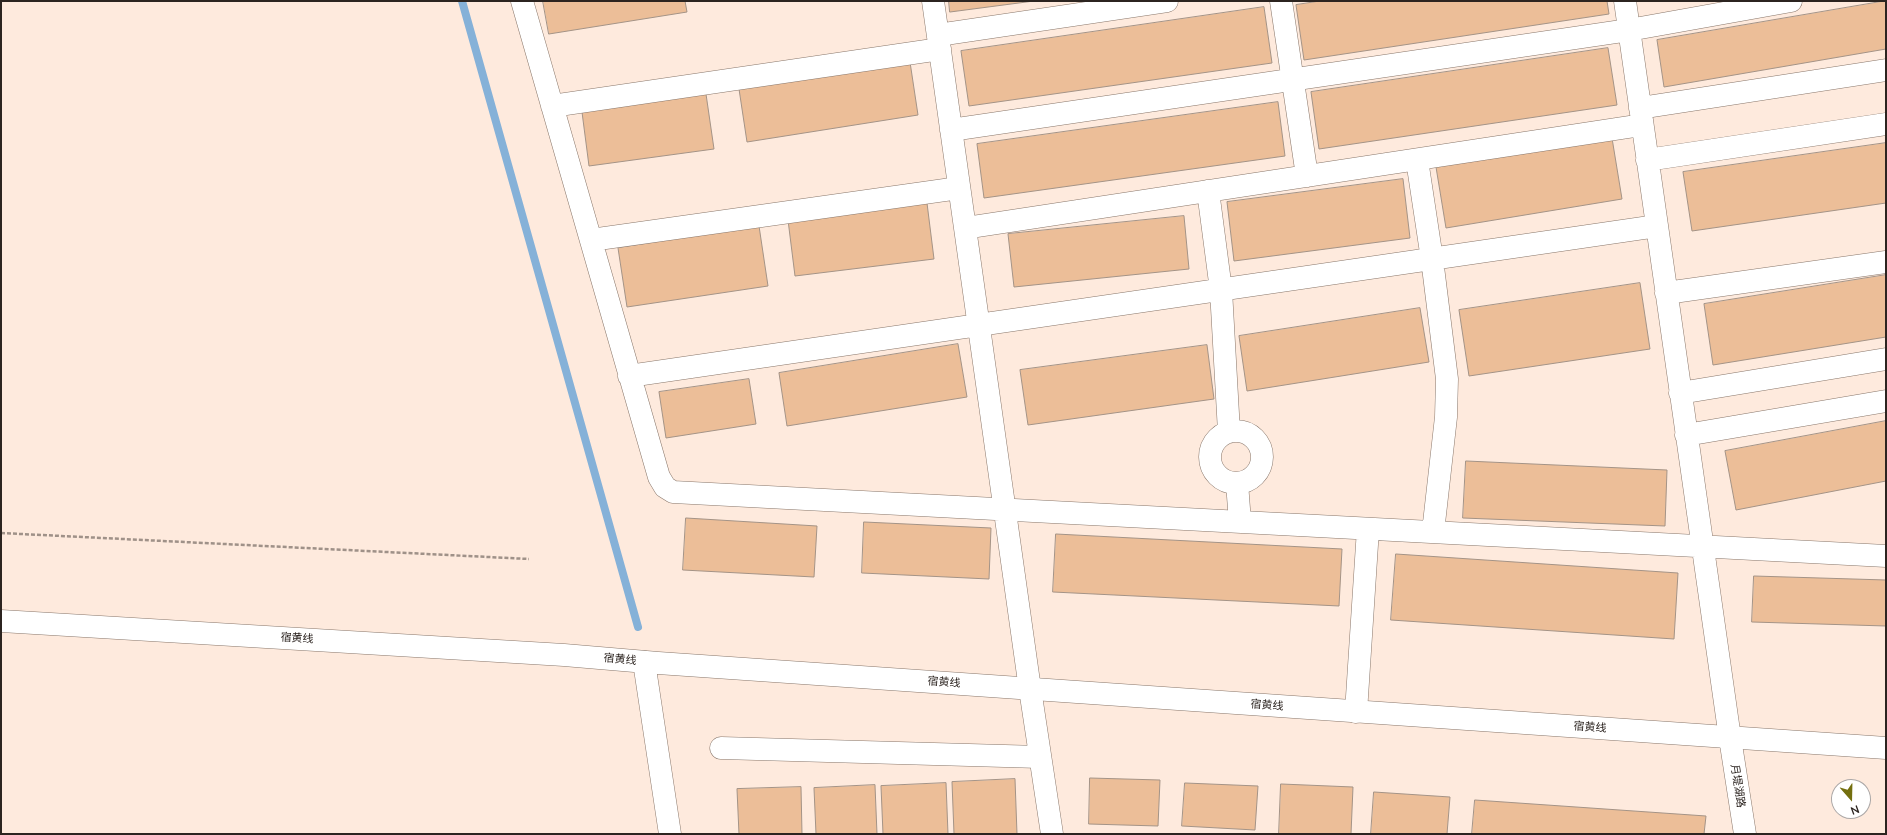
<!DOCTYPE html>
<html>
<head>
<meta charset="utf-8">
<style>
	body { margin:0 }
	#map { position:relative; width:1887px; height:835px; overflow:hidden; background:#feeadd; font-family:"Nunito Sans",sans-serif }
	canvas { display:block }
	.frame { position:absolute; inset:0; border:2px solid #2c2420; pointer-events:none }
	.north { position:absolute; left:1831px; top:779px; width:40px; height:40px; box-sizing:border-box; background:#fff; border:1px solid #aba7a6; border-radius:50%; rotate:160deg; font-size:11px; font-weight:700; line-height:16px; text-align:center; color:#2c2420 }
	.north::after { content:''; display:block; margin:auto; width:14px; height:18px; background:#746f0f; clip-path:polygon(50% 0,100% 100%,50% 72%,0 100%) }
</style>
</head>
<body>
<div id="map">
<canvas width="1887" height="835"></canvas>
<div class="frame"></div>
<div class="north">N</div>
</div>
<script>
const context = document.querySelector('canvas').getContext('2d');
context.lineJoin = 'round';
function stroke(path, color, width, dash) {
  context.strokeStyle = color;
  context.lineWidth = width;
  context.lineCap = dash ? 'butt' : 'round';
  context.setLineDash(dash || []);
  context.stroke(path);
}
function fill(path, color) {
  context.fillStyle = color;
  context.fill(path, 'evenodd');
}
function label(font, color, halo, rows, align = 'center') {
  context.font = font + ' "Nunito Sans","Noto Sans SC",sans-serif';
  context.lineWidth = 3;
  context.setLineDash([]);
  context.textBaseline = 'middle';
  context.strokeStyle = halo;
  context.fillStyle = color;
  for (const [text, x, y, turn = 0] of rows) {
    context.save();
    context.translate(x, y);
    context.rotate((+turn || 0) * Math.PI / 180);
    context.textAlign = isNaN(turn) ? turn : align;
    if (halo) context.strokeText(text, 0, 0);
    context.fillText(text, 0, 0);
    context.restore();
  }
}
stroke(new Path2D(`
	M462,1L638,627`), '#85b1d8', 8);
const building = new Path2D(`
	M543,1H685L687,12L549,34Z
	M949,1H1034L950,12Z
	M1320,1H1607L1609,14L1304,60L1296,5Z
	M1886,1V49L1664,87L1657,40Z
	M1264,7L1272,63L969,106L961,51Z
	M1608,48L1617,105L1319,149L1311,92Z
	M910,62L918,115L747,142L739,89Z
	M706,94L714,149L589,166L582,112Z
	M1278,102L1285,156L984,198L977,144Z
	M1612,138L1622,199L1446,228L1436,167Z
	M1886,143V203L1692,231L1683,172Z
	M1403,179L1410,238L1234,261L1227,202Z
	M927,203L934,259L795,276L788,220Z
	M1184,216L1189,269L1014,287L1008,234Z
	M759,226L768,286L627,307L618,248Z
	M1886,275V337L1713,365L1704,304Z
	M1640,283L1650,349L1469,376L1459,310Z
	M1420,308L1429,362L1247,391L1239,336Z
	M958,344L967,397L787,426L779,373Z
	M1207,345L1214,399L1028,425L1020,370Z
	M749,379L756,424L666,438L659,392Z
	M1886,421V481L1736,510L1725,451Z
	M1466,461L1667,470L1665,526L1463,518Z
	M686,518L817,526L814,577L683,570Z
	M864,522L991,528L989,579L862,573Z
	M1056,534L1342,549L1339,606L1053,592Z
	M1396,554L1678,573L1674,639L1391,620Z
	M1754,576L1886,580V626L1752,622Z
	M1090,778L1160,780L1158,826L1089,824Z
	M1015,779L1017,834H954L952,782Z
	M946,783L948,834H883L881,786Z
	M1185,783L1258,786L1255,830L1182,826Z
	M1281,784L1353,787L1351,834H1279Z
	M875,785L877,834H816L814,788Z
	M801,787L802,834H739L737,789Z
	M1374,792L1450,797L1447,834H1371Z
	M1475,800L1706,816L1704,834H1472Z`);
fill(building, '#ecbe98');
stroke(building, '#a49386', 1);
const minor = new Path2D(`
	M522,1L659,477L665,487L673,492L1886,556
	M933,1L1030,689L1052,834
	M1281,1L1307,176
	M1625,1L1730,738L1745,834
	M938,35L1167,1
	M552,106L940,49
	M1640,108L1886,70
	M951,130L1629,30L1791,1
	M1417,160L1432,259L1447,379L1446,417L1433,532
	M1647,160L1886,124
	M1208,191L1221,290L1229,432
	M965,228L1642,125
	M591,240L959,188
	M1666,293L1886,262
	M629,376L1657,226
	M1680,393L1886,359
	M1210 457a26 26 0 1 1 52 0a26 26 0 1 1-52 0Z
	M1686,435L1886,401
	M1237,483L1240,522
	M644,662L670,834
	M1356,712L1368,529
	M721,748L1040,757`);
const major = new Path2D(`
	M1,621L564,655L658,663L1886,748`);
stroke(minor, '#89776b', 23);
stroke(major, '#89776b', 23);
stroke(new Path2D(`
	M1,533L529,559`), '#9f9188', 2.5, [4, 2]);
stroke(minor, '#fff', 22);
stroke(major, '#fff', 22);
label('11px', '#2c2420', '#fff', [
	["宿黄线",297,639,3],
	["宿黄线",620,660,5],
	["宿黄线",944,683,4],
	["宿黄线",1267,706,4],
	["宿黄线",1590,728,4],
	["月堤湖路",1737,786,81]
]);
</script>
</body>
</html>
